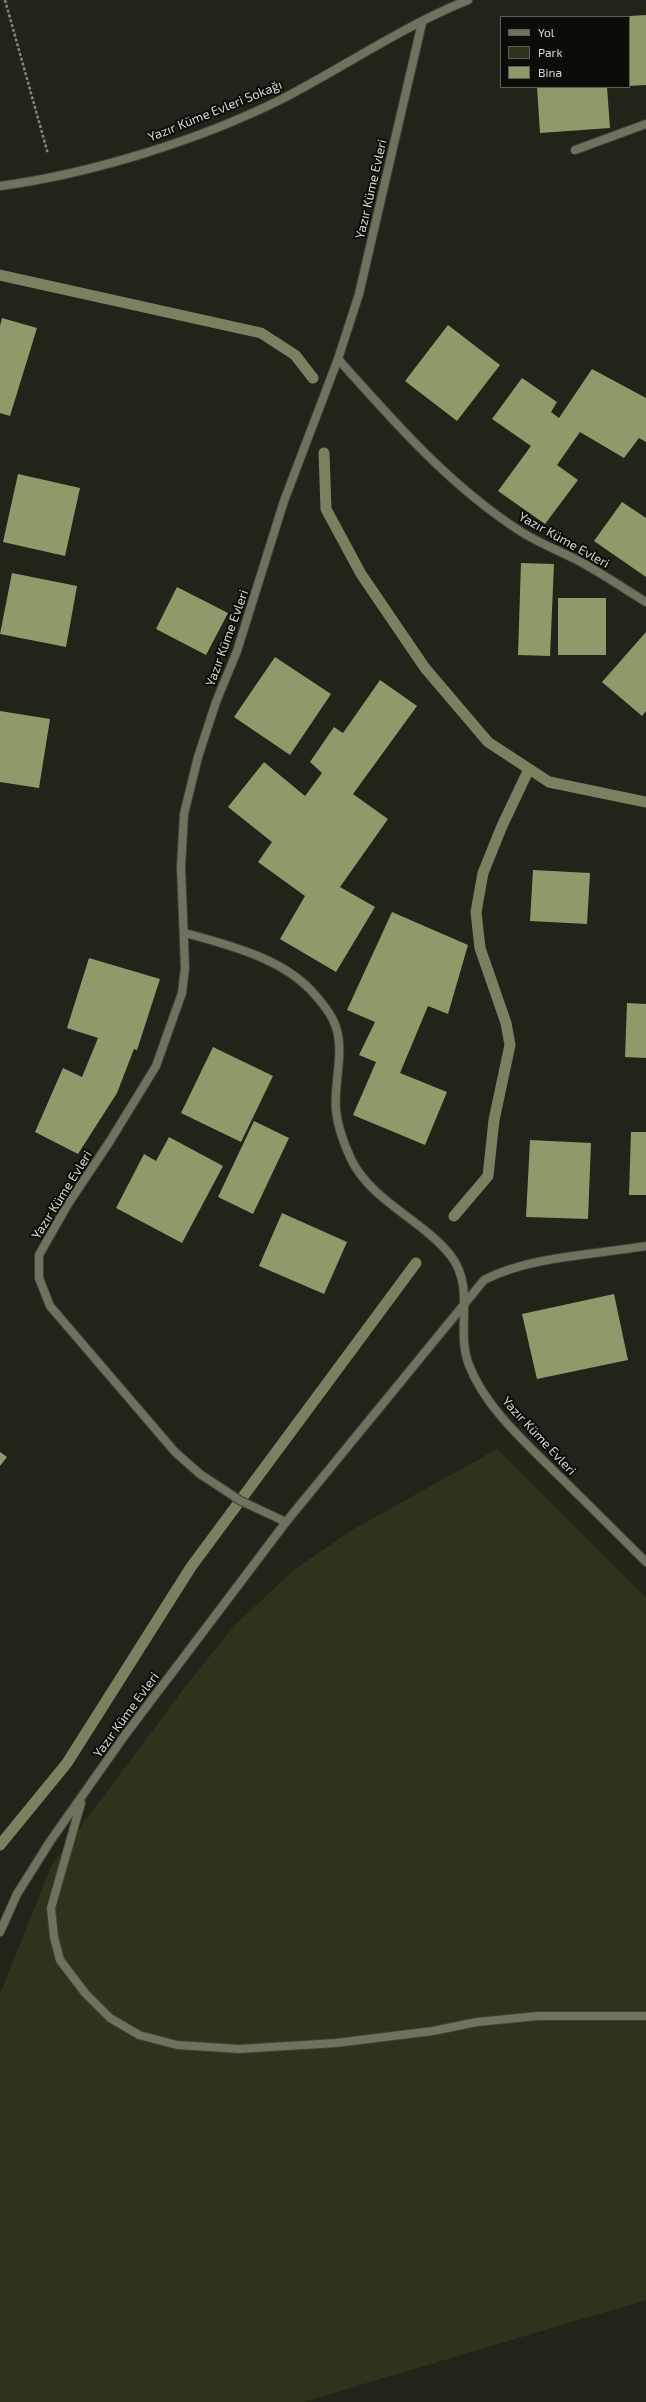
<!DOCTYPE html>
<html>
<head>
<meta charset="utf-8">
<style>
	body { margin:0 }
	#map { position:relative; width:646px; height:2402px; overflow:hidden; background:#212419; font-family:"Exo 2",sans-serif }
	canvas { display:block }
	.legend { position:absolute; left:500px; top:16px; width:130px; height:72px; box-sizing:border-box; background:#0b0d08; border:1px solid #5d5f59; margin:0; padding:5px 7px; list-style:none; font-size:12px; color:#d8dad2 }
	.legend li { display:flex; align-items:center; gap:8px; height:20px }
	.legend b { width:20px; border:1px solid #5d5f59 }
</style>
</head>
<body>
<div id="map">
<canvas width="646" height="2402"></canvas>
<ul class="legend">
<li><b style="height:5px;background:#6e735f"></b>Yol</li>
<li><b style="height:11px;background:#2e341b"></b>Park</li>
<li><b style="height:11px;background:#8f9a6b"></b>Bina</li>
</ul>
</div>
<script>
const context = document.querySelector('canvas').getContext('2d');
context.lineJoin = 'round';
function fill(path, color) {
  context.fillStyle = color;
  context.fill(path, 'evenodd');
}
function stroke(path, color, width, dash) {
  context.strokeStyle = color;
  context.lineWidth = width;
  context.lineCap = dash ? 'butt' : 'round';
  context.setLineDash(dash || []);
  context.stroke(path);
}
function label(font, color, halo, rows, align = 'center') {
  context.font = font + ' "Exo 2",sans-serif';
  context.lineWidth = 4;
  context.setLineDash([]);
  context.textBaseline = 'middle';
  context.strokeStyle = halo;
  context.fillStyle = color;
  for (const [text, x, y, turn = 0] of rows) {
    context.save();
    context.translate(x, y);
    context.rotate((+turn || 0) * Math.PI / 180);
    context.textAlign = isNaN(turn) ? turn : align;
    if (halo) context.strokeText(text, 0, 0);
    context.fillText(text, 0, 0);
    context.restore();
  }
}
fill(new Path2D(`
	M497,1449L646,1598V2300L303,2402H0V1994L52,1865L188,1683L236,1624L295,1569L352,1530Z`), '#2e341b');
stroke(new Path2D(`
	M0,275L261,333L295,355L313,378
	M324,453L326,509L361,574L425,668L488,742L549,782L646,802
	M454,1216L488,1176L494,1120L510,1045L506,1023L480,948L476,912L483,873L502,826L529,769
	M0,1845L67,1763L191,1567L416,1263`), '#7a8160', 11);
fill(new Path2D(`
	M646,15V85L629,86V16Z
	M537,87H607L610,128L540,133Z
	M2,318L37,328L10,416L0,413V326Z
	M448,325L500,365L457,421L405,381Z
	M592,369L646,398V442L639,438L624,458L580,432L557,465L578,480L545,524L498,491L531,446L492,419L522,378L557,402L551,412L559,418Z
	M18,474L80,488L65,556L3,542Z
	M622,502L646,518V577L594,541Z
	M521,563L554,564L550,656L518,655Z
	M12,573L77,586L66,647L0,634Z
	M177,587L228,613L206,655L156,629Z
	M558,598H606V655H558Z
	M646,632V711L642,716L602,682Z
	M275,657L331,694L290,755L234,717Z
	M380,680L417,706L353,794L388,819L340,887L375,907L336,972L280,939L305,896L258,862L272,842L228,807L264,762L305,796L322,773L310,762L334,727L343,733Z
	M0,711L50,719L39,788L0,782Z
	M533,870L590,873L587,924L530,921Z
	M392,912L468,945L448,1014L428,1006L400,1073L447,1092L425,1145L353,1115L376,1062L359,1055L375,1022L347,1010Z
	M89,958L160,979L137,1050L134,1049L117,1093L78,1154L35,1132L63,1068L82,1077L98,1038L67,1028Z
	M627,1003L646,1004V1058L625,1057Z
	M213,1047L273,1076L241,1142L181,1113Z
	M254,1121L289,1138L253,1214L218,1197Z
	M631,1132H646V1195H629Z
	M169,1137L223,1166L182,1243L116,1208L144,1154L156,1161Z
	M530,1140L591,1143L588,1219L526,1217Z
	M282,1213L347,1242L324,1294L259,1266Z
	M614,1294L628,1360L537,1379L522,1314Z
	M0,1452L7,1457L0,1466Z`), '#8f9a6b');
const minor = new Path2D(`
	M575,150L646,124
	M338,359C393,421 450,486 520,531C538,543 558,550 577,560C600,572 623,588 646,602
	M185,933C229,945 286,959 316,996C322,1003 329,1011 333,1020C347,1047 333,1082 336,1111C338,1128 344,1144 351,1159C371,1201 423,1220 451,1256C476,1289 455,1329 469,1365C485,1407 525,1442 556,1473C586,1502 616,1532 646,1562
	M286,1522L241,1501L200,1474L175,1452L50,1306L39,1278V1255L68,1204L110,1141L156,1066L182,993L185,968L181,867L184,814L198,757L216,702L237,651L284,501L338,359L359,294L422,23
	M81,1803L51,1908L54,1937L60,1960L85,1993L110,2018L139,2035L177,2045L239,2049L336,2043L433,2031L477,2022L538,2016H646
	M0,1932L17,1894L51,1840L125,1735L286,1522L484,1280C530,1256 594,1255 646,1246`);
const tertiary = new Path2D(`
	M0,186C90,174 200,140 282,99C344,67 403,26 468,0`);
stroke(minor, '#3e4137', 10);
stroke(tertiary, '#3e4137', 10);
stroke(new Path2D(`
	M5,0L48,154`), '#83867c', 2.5, [3, 2]);
stroke(minor, '#6e735f', 8);
stroke(tertiary, '#6e735f', 8);
label('13px', '#d8dad2', '#0b0d08', [
	["Yazır Küme Evleri Sokağı",215,111,-22],
	["Yazır Küme Evleri",371,189,-77],
	["Yazır Küme Evleri",564,540,29],
	["Yazır Küme Evleri",227,638,-70],
	["Yazır Küme Evleri",62,1195,-58],
	["Yazır Küme Evleri",539,1436,47],
	["Yazır Küme Evleri",126,1715,-54]
]);
</script>
</body>
</html>
